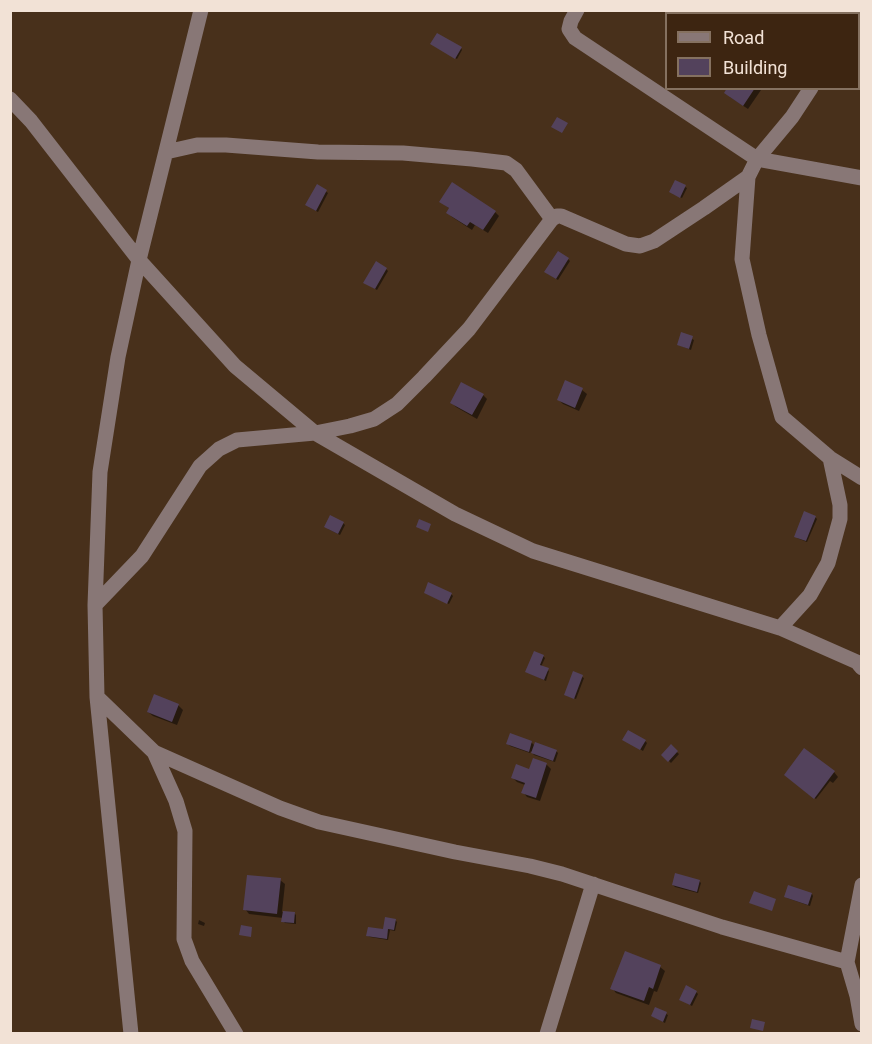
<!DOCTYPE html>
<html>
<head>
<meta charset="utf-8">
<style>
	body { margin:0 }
	#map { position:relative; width:872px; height:1044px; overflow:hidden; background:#48301b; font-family:Roboto,sans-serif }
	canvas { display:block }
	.frame { position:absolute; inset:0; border:12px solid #f2e2d6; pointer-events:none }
	.legend { position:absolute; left:665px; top:12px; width:195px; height:78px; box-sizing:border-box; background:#3d2511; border:2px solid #857160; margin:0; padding:8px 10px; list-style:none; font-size:18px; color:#f2e2d6 }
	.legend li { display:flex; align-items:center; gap:12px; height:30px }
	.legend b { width:30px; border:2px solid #857160 }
</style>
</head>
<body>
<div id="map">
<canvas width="872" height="1044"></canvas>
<div class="frame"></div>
<ul class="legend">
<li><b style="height:8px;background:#887776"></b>Road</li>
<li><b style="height:16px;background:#53425c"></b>Building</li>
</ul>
</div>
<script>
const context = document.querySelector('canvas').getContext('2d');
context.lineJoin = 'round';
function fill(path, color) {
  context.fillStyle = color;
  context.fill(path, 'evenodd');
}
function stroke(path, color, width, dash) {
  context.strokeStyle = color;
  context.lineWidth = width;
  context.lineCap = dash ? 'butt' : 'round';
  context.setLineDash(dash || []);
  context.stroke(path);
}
fill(new Path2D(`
	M434,46L461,48L462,50L457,59Z
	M729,88H760L761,90L748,109L730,97Z
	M318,186L328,193L318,212L309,207Z
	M685,187L687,188L682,198L673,194Z
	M441,202L495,212L499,216L488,233L475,225L472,230L452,217L448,213L450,209Z
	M568,259L570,261L558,280L548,274Z
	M386,269L388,271L377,290L367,284Z
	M682,334L694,340L691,350L679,345Z
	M566,382L582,390L587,394L579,411L563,404L558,399Z
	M483,395L487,399L477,419L456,407L452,403Z
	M815,517L817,519L807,542L797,538Z
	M343,523L345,525L340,535L328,529Z
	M427,594H451L453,596L449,604Z
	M543,656L545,658L541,667L549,671L546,681L527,672Z
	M574,673L584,678L576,699L567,696Z
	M178,705L183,710L177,725L153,716L148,712Z
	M511,735L532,743L535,746L556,751L558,753L555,762L534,755L531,751L530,753L510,746L508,744Z
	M626,741H645L647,743L643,751Z
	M671,747L679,754L671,763L663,755Z
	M546,764L551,769L540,801L527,797L523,792L525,785L517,782L513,778Z
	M834,772L838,777L833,783L830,781L816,799L807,793Z
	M280,880L285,884L282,912L294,913L296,915V924L285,923L283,921V918L249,914L245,909Z
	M699,881L701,883L698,893L675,887L673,885Z
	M789,887L812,894L813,896L810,906L787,898L785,896Z
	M199,920L205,923L204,926L198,924Z
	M395,920L397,922L395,931L390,930L388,940L370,937L368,936L384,930Z
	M626,953L660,967L665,971L657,992L654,991L649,1005L616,993L612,988Z
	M696,992L698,994L692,1006L683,1001Z
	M656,1009L668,1015L665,1023L652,1016Z`), '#0007');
fill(new Path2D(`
	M437,33L462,47L455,59L430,44Z
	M727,88H755L743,106L724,93Z
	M557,117L568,123L562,133L551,127Z
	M675,180L686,185L680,198L669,192Z
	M452,182L496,211L483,230L470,222L467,226L446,213L449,208L439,202Z
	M317,184L327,190L316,211L305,205Z
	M558,251L569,258L556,279L544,272Z
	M376,261L387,268L375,289L363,283Z
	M681,332L693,336L689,349L677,345Z
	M565,380L583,388L575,408L557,400Z
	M461,382L484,394L472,415L450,403Z
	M804,511L816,516L806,541L794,537Z
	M330,515L344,522L338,534L324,527Z
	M419,519L431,524L428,532L416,527Z
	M428,582L452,593L447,604L424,593Z
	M534,651L544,655L540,665L549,668L544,680L525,672Z
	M573,671L583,675L574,699L564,695Z
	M154,694L179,704L172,722L147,712Z
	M628,730L646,740L640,750L622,740Z
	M510,733L532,741L529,752L506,744Z
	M535,742L557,750L553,761L531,753Z
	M671,744L678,751L668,762L661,755Z
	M804,748L835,771L814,799L784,775Z
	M533,758L547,763L536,798L521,793L525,783L511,778L516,764L529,769Z
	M675,873L700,880L697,892L672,885Z
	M247,875L281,878L277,914L243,910Z
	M788,885L812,893L808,905L784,897Z
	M754,891L776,899L772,911L749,903Z
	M283,911L295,912L294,923L281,922Z
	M385,917L396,919L394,930L388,929L387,939L366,936L368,927L383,929Z
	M241,925L252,927L251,937L239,935Z
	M625,951L661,965L653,989L649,987L644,1001L610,989Z
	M686,985L697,991L690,1005L679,1000Z
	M655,1007L667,1012L663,1022L651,1016Z
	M752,1019L765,1022L763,1031L750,1028Z`), '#53425c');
stroke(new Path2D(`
	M577,10L571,21L569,29L575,38L757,159L862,178
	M832,10L833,14
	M811,88L792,117L757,159L748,177L742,259L759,335L782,417L830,458L862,478
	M10,99L31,121L139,260L235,366L315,433L455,514L533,551L780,628L857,662L862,668
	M166,152L197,145H226L318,152L403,153L472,159L506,163L516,170L552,219
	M95,605L142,556L200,466L219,449L237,440L315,433L350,426L374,419L397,404L424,377L469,329L552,219L557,216H561L626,244L640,246L654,241L704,208L748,177
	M780,628L810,595L828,563L840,519V505L830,458
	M97,697L154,752L280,808L319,822L455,852L530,866L562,874L722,927L847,962
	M154,752L176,801L185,831L184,939L192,961L236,1034
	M862,885L847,962L857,996L862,1024
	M131,1034L97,697L95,605L100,472L118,357L139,260L201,10
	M547,1034L593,884`), '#887776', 15);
</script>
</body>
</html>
